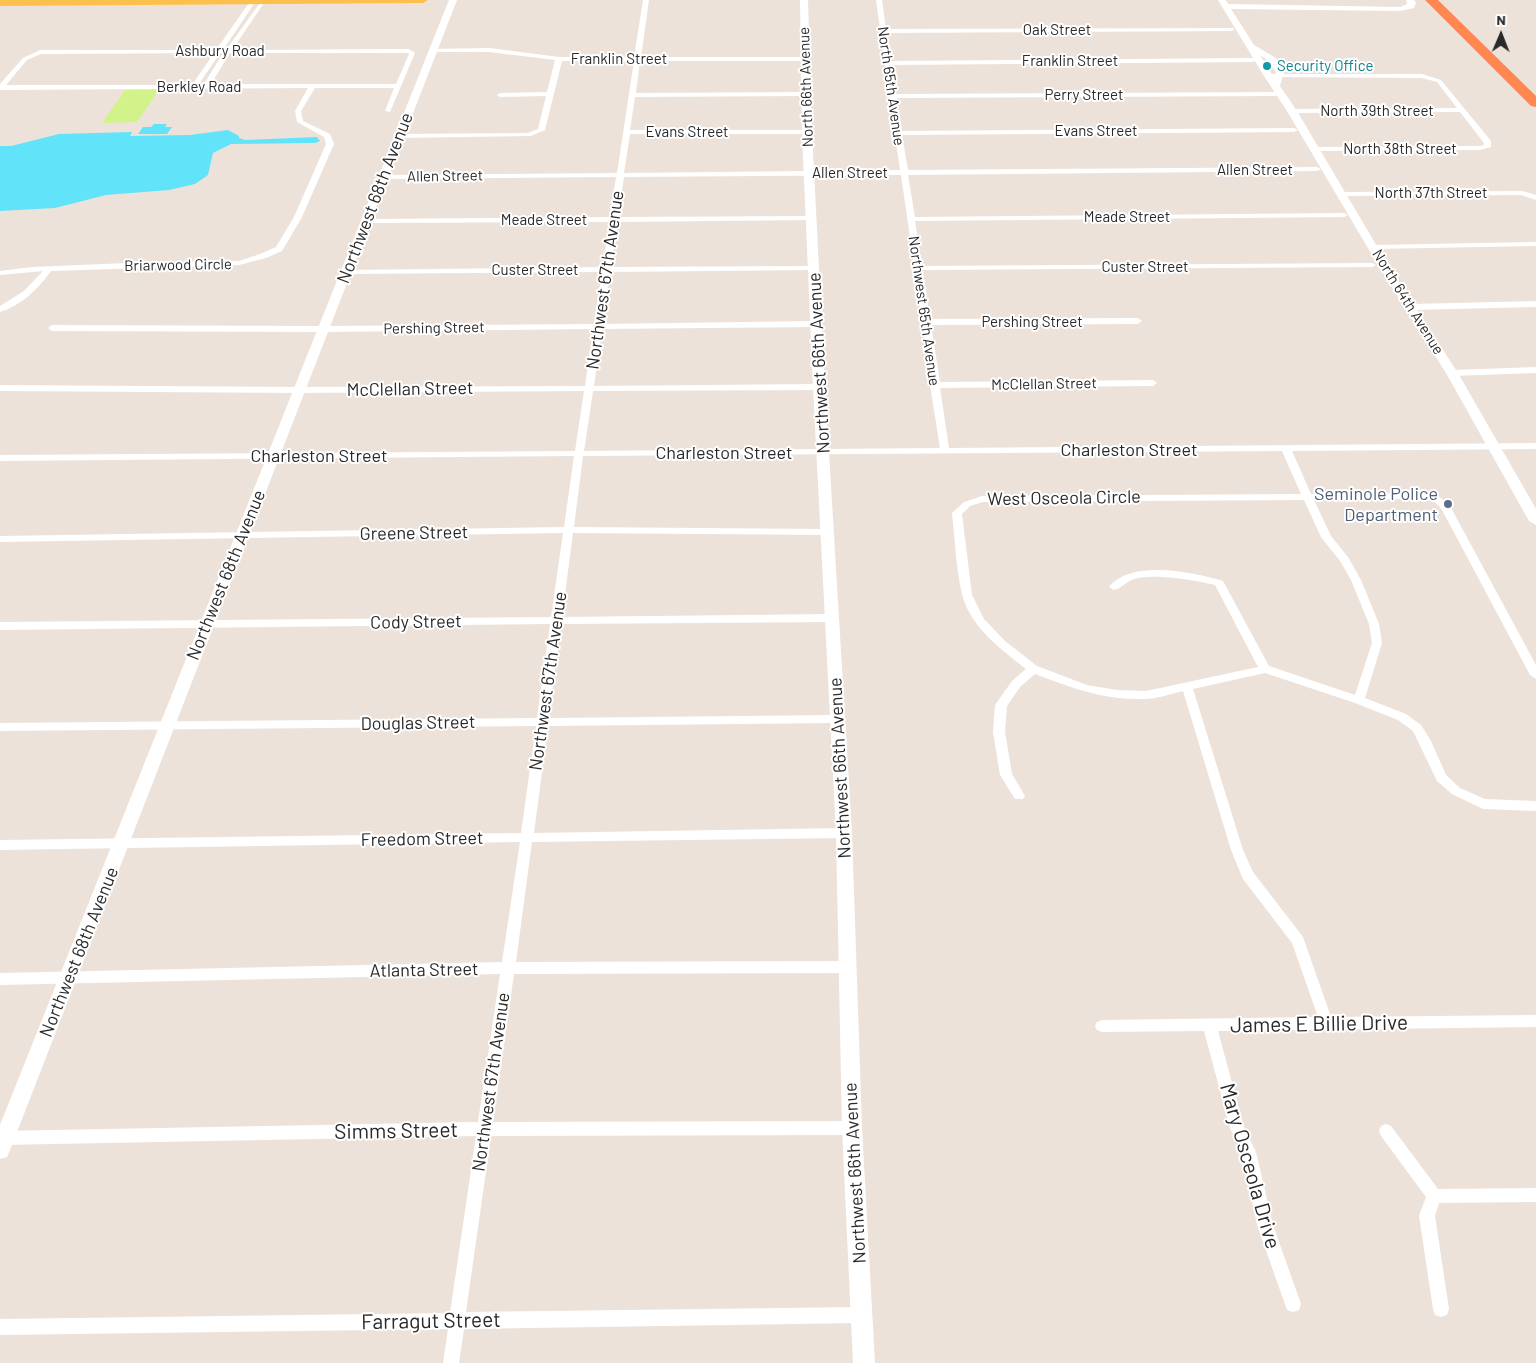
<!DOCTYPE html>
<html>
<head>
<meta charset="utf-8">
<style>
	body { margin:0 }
	#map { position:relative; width:1536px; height:1363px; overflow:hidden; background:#ede2d9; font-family:Barlow,sans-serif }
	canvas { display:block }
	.north { position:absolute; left:1476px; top:10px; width:50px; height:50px; -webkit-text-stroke:4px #fff; paint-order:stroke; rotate:1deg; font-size:14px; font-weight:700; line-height:20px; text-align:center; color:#292929 }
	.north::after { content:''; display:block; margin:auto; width:18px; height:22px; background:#292929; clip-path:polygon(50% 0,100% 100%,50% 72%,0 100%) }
</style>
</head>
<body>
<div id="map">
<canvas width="1536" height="1363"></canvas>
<div class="north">N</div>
</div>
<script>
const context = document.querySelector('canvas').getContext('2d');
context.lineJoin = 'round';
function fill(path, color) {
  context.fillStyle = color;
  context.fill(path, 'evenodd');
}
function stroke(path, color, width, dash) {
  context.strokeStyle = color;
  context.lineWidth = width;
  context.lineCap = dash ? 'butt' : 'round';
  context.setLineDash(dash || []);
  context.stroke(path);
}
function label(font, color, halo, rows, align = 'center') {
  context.font = font + ' Barlow,sans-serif';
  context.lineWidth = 4;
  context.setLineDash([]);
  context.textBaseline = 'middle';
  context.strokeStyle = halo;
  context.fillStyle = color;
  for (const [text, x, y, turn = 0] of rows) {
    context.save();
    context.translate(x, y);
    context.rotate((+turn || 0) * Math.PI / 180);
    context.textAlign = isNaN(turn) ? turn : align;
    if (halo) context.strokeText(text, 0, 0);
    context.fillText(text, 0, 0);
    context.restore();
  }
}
fill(new Path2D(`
	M125,90H159L137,122L102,123Z`), '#d2f28a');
fill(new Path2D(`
	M154,124H167L165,127H172L167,134H138L143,127H151Z
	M228,130L239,136V138L245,140L317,137L320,141L315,143L231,144L213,153L208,175L195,184L169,190L106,195L55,208L0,211V146H11L59,134L132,132L130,136L190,135Z`), '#61e3fa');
fill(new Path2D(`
	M251,0L256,1L223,50H226L262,0H266L232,50L409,49L415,53L390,112L385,111L394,88H315L301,111L303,121L330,134L334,144L302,217L282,251L266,258L239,265L51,271C38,289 22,305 0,312V306L24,291L43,271L0,275V271L32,267L127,263L239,261L260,254L276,247L294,217L326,144L324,137L297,122L295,111L308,88L0,90V84L23,58L40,50H216ZM214,53L192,85H6L27,60L41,54ZM220,53H223L204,84H199ZM230,53H408L409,54L396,84H211Z
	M643,0H649L641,57H805L808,59L805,61H640L636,93L806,92L809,94L806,96L635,97L630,130H807L811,132L807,134H630L624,173L900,170L876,0H882L886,29L1234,28V30L1232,31L887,33L891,61L1253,58L1256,60L1253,62L892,65L896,94L1275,92L1278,94L1275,96L897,98L902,131L1294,128L1298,130L1294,132L902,135L908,170L1317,167L1321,169L1317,171L908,175L915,217L1344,213L1348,215L1344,217L915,221L922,266L1372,263L1376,265L1372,267L923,270L930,319L1138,318L1142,321L1138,324L931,325L940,382L1153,380L1157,383L1153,386L940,388L949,448L1536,443V449L1292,451L1311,494L1428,493L1441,498L1450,506L1536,665V679L1530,675L1442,510L1435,502L1427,499L1314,500L1331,536L1348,557L1361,580L1379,624L1382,643L1365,698L1406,714L1421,725L1431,741L1446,775L1460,788L1485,799L1536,801V811L1483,809L1452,794L1437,781L1413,731L1398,720L1355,703L1265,673L1193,689L1243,850L1253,872L1303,937L1331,1017L1536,1015V1027L1218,1031L1244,1127L1256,1152L1273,1225L1301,1304L1299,1310L1293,1312L1287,1310L1257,1225L1242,1153L1230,1128L1204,1031L1102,1032L1097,1030L1095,1026L1097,1022L1102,1020L1318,1017L1292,943L1243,879L1231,850L1183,691C1170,694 1157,699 1144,699C1103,700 1072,688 1035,674L1020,687L1007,706L1005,732L1012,774L1025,796L1023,799H1015L1000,775L993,732L995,705L1012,681L1026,669C1001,649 970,627 962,594C956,569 955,539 952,513L964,502L982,496L1301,494L1282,451L583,456L574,527L828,529L833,532L828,535L573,533L562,617L832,614L837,618L832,622L561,624L549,718L837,715L843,719L837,723L548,726L534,833L844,828L848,830L850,833L848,836L844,838L532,842L516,962L847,961L852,963L854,967L852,971L847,973L514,974L493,1122L852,1121L857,1123L859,1128L857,1133L852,1135L491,1136L466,1312L862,1307L868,1309L870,1315L868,1321L862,1323L464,1329L459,1363H443L448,1329L0,1335V1319L450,1313L476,1136L0,1145V1131L478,1122L500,974L0,985V973L502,962L520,842L0,850V840L521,833L536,726L0,731V723L537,718L550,624L0,630V622L551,617L563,533L0,542V536L564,527L574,456L0,461V455L575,451L584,391L298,393L0,391V385L298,387L585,386L593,329L323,332L52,331L48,328L52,325L323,326L594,324L602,272L346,274L342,272L346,270L603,267L609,222L367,223L363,221L367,219L610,217L616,177L384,179L380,177L384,175L617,173L634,61H562L545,130L531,136L398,138L394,136L398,134L528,133L538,129L546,96L500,97L497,95L500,93L547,92L555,60L489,52H434L432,51V49L489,48L559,57H634ZM901,175L931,383L930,385L940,448L584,451L593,391L819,390L823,387L819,384L594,386L602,329L816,327L820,324L816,321L602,324L610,272L814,270L818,268L814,266L611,267L617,222L812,220L816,218L812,216L618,217L624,177ZM1304,500L1321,537L1340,561L1351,580L1369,624L1372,643L1355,695L1269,666L1223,581C1193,572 1131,559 1109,587L1114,590C1122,588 1127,581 1134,579C1153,573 1196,580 1215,585L1258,667L1146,691L1117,690L1087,685L1037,666L1005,641L984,619L972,595L962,514L970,506L983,502Z
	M1268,74H1422L1441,80L1491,141V147L1480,150L1311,151L1310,149L1314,147L1480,146L1484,145V143L1460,112L1292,113L1289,111L1292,109L1457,108L1437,82L1422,78L1266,77L1265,76Z
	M1522,191L1536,195V200L1521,195L1341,196L1337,194L1341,192Z
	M1536,242V246L1373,249L1369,247L1373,245Z
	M1536,301V307L1412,310L1408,307L1412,304Z
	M1536,367V373L1452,376L1448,373L1452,370Z
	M1386,1124L1391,1126L1438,1189L1536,1188V1202L1439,1203L1435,1216L1449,1309L1447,1315L1441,1317L1435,1315L1433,1309L1419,1216L1426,1197L1381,1136L1379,1131L1381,1126Z`), '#fff');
fill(new Path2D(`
	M449,0H457L10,1150L7,1157L0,1159V1125Z
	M800,0H808L812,132L825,387L852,833L862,1128L875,1363H853L842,1128L836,833L813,387L802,132Z
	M1218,0H1226L1228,4L1400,7L1407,4L1406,0H1414L1416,3L1414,8L1400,11L1231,9L1254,45L1276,58L1284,72L1280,86L1297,111L1388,265L1458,373L1536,509V525L1529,521L1446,373L1378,265L1287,111L1264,76ZM1260,55L1270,62L1276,72L1274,78Z`), '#fff');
fill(new Path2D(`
	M0,0H428L423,3L0,6Z`), '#fec04d');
fill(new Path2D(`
	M1425,0H1438L1536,96V107L1531,106Z`), '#ff8852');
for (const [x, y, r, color] of [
	[1267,66,5,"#0f9aa8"],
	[1448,504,5,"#5c6f8a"]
]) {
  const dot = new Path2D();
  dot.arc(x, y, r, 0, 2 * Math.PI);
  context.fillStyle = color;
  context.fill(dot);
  stroke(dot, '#fff', 2);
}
label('15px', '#292929', '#fff', [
	["Oak Street",1057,30],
	["Ashbury Road",220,51],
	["Franklin Street",619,59],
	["Franklin Street",1070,61],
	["North 65th Avenue",891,86,82],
	["Berkley Road",199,87],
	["North 66th Avenue",806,87,-92],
	["Perry Street",1084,95],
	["North 39th Street",1377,111],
	["Evans Street",1096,131],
	["Evans Street",687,132],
	["North 38th Street",1400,149],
	["Allen Street",1255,170],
	["Allen Street",850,173],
	["Allen Street",445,176,-1],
	["North 37th Street",1431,193],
	["Meade Street",1127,217],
	["Meade Street",544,220],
	["Briarwood Circle",178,265,-1],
	["Custer Street",1145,267],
	["Custer Street",535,270],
	["North 64th Avenue",1408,302,58],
	["Northwest 65th Avenue",924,311,82],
	["Pershing Street",1032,322],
	["Pershing Street",434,328,-1],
	["McClellan Street",1044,384,-1]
]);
label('15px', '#0d838f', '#fff', [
	["Security Office",1277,66]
], 'left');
label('18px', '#292929', '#fff', [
	["Northwest 68th Avenue",375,198,-69],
	["Northwest 67th Avenue",605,280,-82],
	["Northwest 66th Avenue",819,363,-93],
	["McClellan Street",410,389,-1],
	["Charleston Street",1129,450],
	["Charleston Street",724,453],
	["Charleston Street",319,456],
	["West Osceola Circle",1064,498,-1],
	["Greene Street",414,533,-1],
	["Northwest 68th Avenue",226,575,-68],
	["Cody Street",416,622,-1],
	["Northwest 67th Avenue",548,681,-82],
	["Douglas Street",418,723,-1],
	["Northwest 66th Avenue",840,768,-93],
	["Freedom Street",422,839,-1],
	["Northwest 68th Avenue",79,952,-68],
	["Atlanta Street",424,970,-1],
	["Northwest 67th Avenue",491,1082,-82],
	["Northwest 66th Avenue",855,1173,-93]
]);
label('18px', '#4e5e75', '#fff', [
	["Seminole Police",1438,494],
	["Department",1438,515]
], 'right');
label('21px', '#292929', '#fff', [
	["James E Billie Drive",1319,1024,-1],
	["Simms Street",396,1131,-1],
	["Mary Osceola Drive",1250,1166,74],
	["Farragut Street",431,1321,-1]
]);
</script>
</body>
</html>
